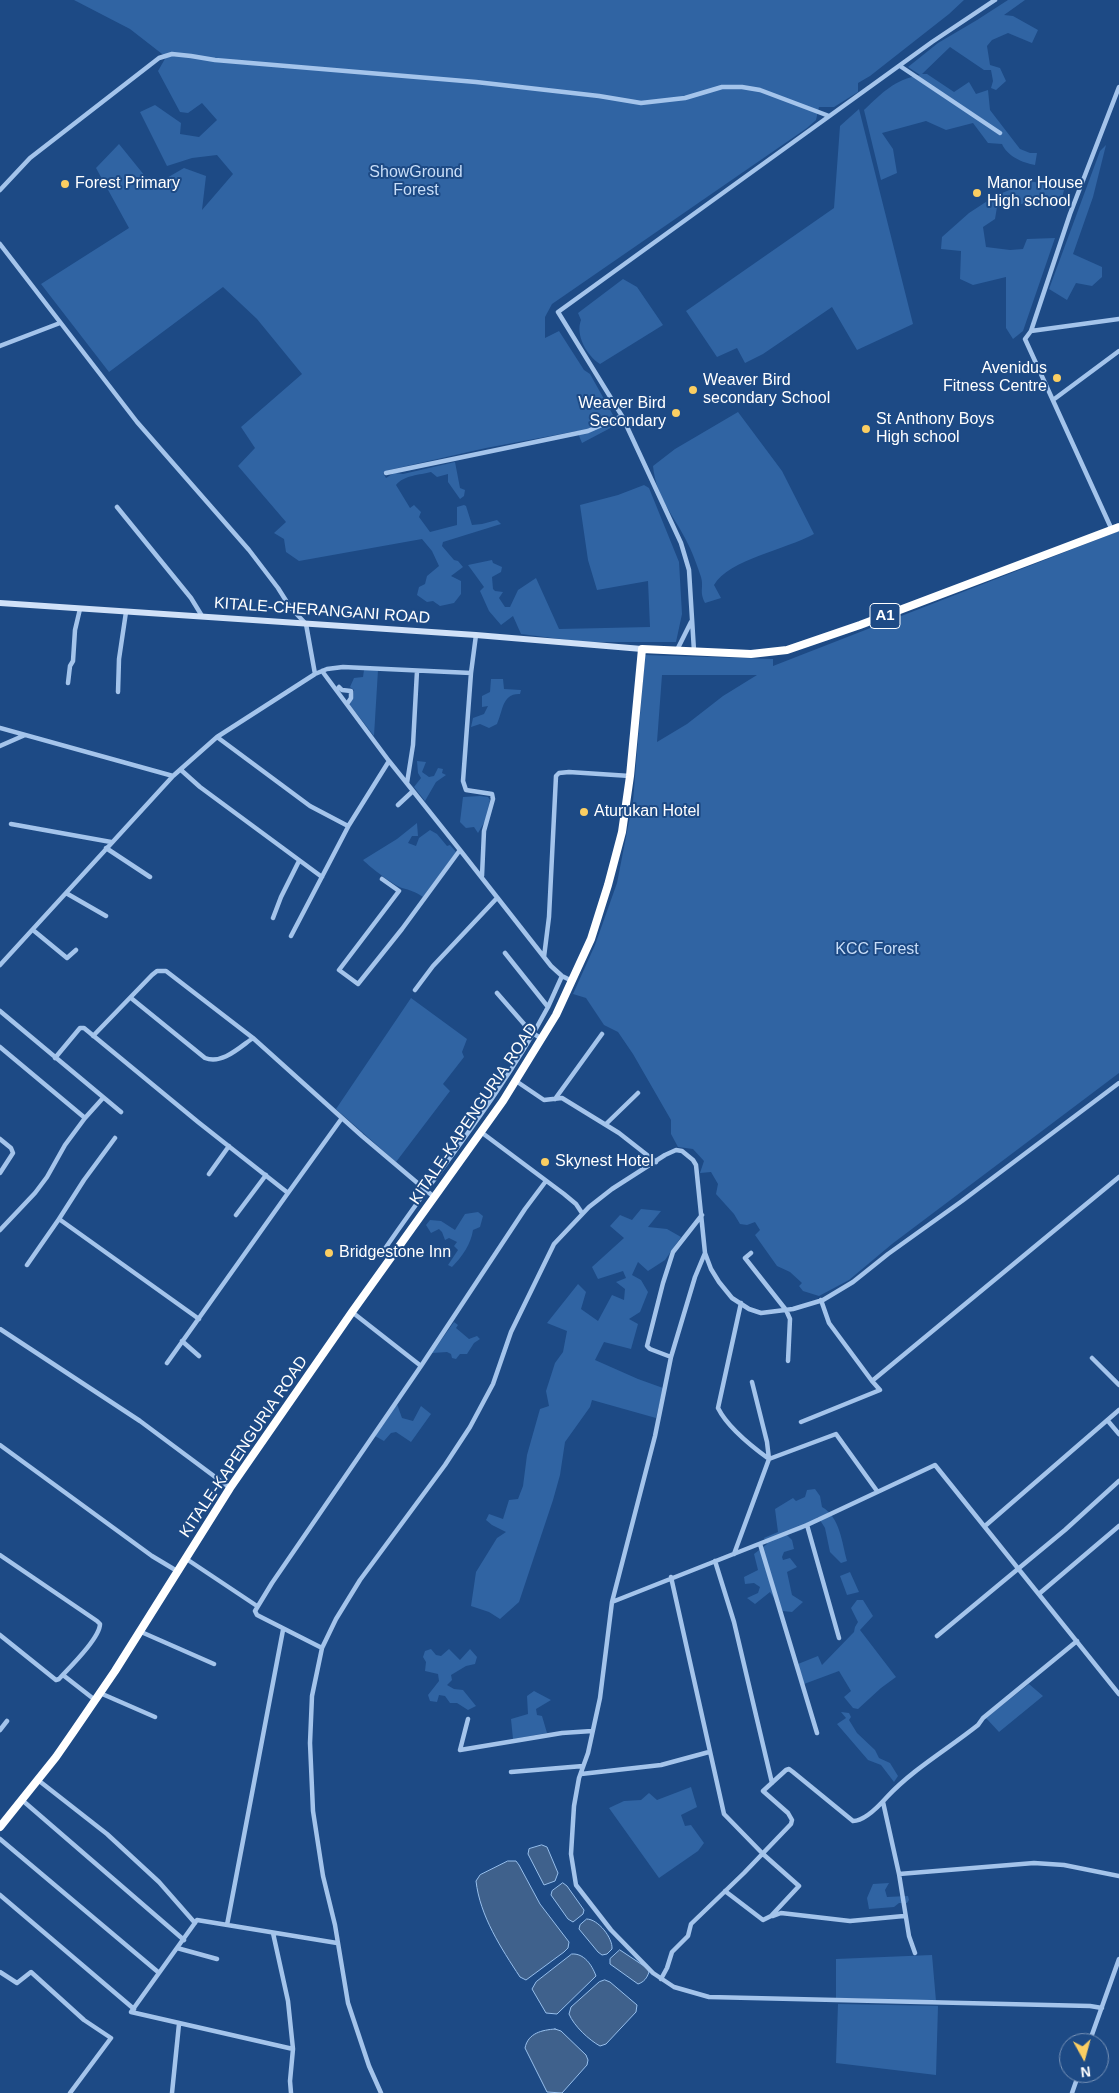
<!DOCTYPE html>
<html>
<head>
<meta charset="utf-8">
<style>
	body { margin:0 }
	#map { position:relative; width:1119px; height:2093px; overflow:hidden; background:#1d4a85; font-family:Helvetica,sans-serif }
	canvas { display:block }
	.north { position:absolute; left:1059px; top:2033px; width:50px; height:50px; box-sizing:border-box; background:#1d4a85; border:1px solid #7792b6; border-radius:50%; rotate:173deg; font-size:14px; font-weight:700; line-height:20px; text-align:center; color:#fff }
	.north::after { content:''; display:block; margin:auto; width:18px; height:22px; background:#fbce62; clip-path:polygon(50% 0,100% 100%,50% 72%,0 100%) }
</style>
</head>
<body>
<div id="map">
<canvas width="1119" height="2093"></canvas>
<div class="north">N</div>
</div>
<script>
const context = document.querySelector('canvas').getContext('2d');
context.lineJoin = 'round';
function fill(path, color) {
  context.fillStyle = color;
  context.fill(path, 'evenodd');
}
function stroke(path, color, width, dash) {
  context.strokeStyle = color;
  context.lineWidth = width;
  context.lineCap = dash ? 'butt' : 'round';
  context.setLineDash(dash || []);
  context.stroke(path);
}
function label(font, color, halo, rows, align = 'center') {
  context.font = font + ' Helvetica,sans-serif';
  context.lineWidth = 4;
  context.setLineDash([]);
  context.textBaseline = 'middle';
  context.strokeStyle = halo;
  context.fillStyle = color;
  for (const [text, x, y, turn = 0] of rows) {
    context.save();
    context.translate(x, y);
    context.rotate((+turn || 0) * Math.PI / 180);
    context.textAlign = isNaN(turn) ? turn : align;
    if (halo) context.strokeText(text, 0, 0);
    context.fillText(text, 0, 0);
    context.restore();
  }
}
fill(new Path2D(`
	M74,0H964L949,14L870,76L858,83V92L834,107H819L816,120L807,128L552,304L545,317V338L559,331L584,370L590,374L618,424L582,443L577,431L486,448L389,470L383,473L386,478L394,473L403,474L455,462L460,488L465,490L464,496L460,499L448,482V474L437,477L431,472C420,475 404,475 396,485L410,508L414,505L421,512L419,517L430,532L457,525V507L464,505L466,506L472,525L482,524L497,520L501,524L443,542L442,546L454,560L458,561L463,567L451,576L461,581V594L454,603L440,606L433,601L427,602L417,595L419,587L425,584L427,576L439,566L432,551L422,539L299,561L286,552L284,539L274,533L286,522L238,466L255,448L241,427L302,374L257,319L223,287L109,372L41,284L129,228L96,168L119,144L153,186L184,168L206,176L202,210L233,174L217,155L192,158L167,166L140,112L155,105L181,123L180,134L199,137L217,120L202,103L188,113L180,112L158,71L166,57L130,29Z
	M1008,0H1025L1004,15L1013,16L1038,30L1032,43L1008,33L992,40L987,46L990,65L1000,68L1006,81L996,90L991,88L993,81L991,70H984L950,47L922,74H927L954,92L969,82L976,94L988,90L990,110L1020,149L1030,153H1037L1035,165C1023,163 1007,156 1002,144L988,143L973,123L946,130L926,121L882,133L893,149L897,173L881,180L864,110C883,92 894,80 920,75L908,67L938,43L977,20Z
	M859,109L913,324L857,350L832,307L763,354L745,363L737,348L717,357L686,311L834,208L840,126Z
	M1106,145L1093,197L1073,254L1102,267V277L1092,286L1076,283L1067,300L1049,289L1100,151Z
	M1031,181L1064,190L1061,203C1039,203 1018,203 997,207L995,219L983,227L986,247L1010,250L1023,249L1027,239L1055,238L1023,331L1013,339L1006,328V277L973,285L960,279L961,251L941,249L942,237L969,213L995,196Z
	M623,279L637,287L663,325L600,364C587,356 575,335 581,320L578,313Z
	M738,412L782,471L814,534C787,549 728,560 714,585L721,598L705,603C699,591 704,588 701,577C698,568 694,557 690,548C677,519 656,499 653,466L675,449Z
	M644,485L649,488L679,562L682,614L676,642H584L521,634L513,616L501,625L489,611L480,591L484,587L468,565L492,560L493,563L502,567L501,572L492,577L493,589L495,591L503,592L499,598L505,607H510L518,590L536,578L559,629L650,627L648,581L597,590L588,560L580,505L618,495Z
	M1119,531V1073L892,1244L849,1280L819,1296L803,1291L799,1286L802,1283L790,1272L777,1266L755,1235L760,1230L755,1222L747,1225L740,1224L734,1214L716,1194L718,1184L711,1172L700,1173L704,1161L693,1149L678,1147L671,1134V1120L633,1054L618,1032L604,1025L586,998L573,994L595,945L617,883L633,801L645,655L773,659V666ZM757,675L723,696L687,724L657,742L662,675Z
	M364,670H378L374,736L350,705L354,690L350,687L354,678L363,677Z
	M491,679H503L504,689L521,690L520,694C502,693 503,711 497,724L489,728L480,724L471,727L473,718L484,714L488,706L482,707V696L490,692Z
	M417,761L426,762L422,772L429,777L434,776L438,768L443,769L442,773L446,775L436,782L425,801L414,787L421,778L418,773Z
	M480,796L488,797L490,800L485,821L478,833L474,827L466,828L460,822L463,797Z
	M417,823L418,836H412L408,843L416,846L419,838L430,830L437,834L447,846L450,845L456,852L423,897C416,892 410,890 402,888C393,885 370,867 363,860L397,839Z
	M411,998L467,1039L462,1052L464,1057L443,1084L450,1091L396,1162L336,1109Z
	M641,1209L661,1211L648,1227L667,1229L681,1237L665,1260L648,1271L638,1262L632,1275L641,1280L648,1292L640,1312L629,1319L638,1324L631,1349L604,1342L595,1360L638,1379L663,1388L656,1418L592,1400L590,1407L565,1442L560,1475L553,1500L519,1602L500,1619L489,1612L471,1606L476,1572L497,1538L506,1532L492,1525L486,1520L489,1514L503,1519L509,1500L518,1499L523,1486L527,1455L540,1409L549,1406L546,1391L555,1363L563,1352L567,1331L547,1323L578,1284L586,1292L581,1309L598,1321L612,1295L624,1300L625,1289L616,1282L626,1278L623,1271L598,1279L592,1267L624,1238L610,1226L620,1215L632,1220Z
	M478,1212L483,1216L480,1227L473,1230C471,1244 462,1257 452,1267L448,1265L458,1250L454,1246L457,1242L449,1238L445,1240L442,1232L439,1229L431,1233L426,1225L430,1220L441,1221L455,1230L465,1214Z
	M454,1322L458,1325L456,1328L469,1339L477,1336L480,1339L474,1343L467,1354H460L456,1359L452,1358L451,1354L447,1352L432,1353Z
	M397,1404L402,1418L413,1421L421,1406L431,1414L411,1442L396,1432L391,1433L384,1441L375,1436Z
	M815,1489L820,1496L822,1507C840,1517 842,1543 847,1561L841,1563L830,1552L825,1528L818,1517L802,1530L787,1535L792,1540L794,1549L784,1552L782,1557L783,1560L790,1558L797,1567L787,1572L792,1595L803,1602L792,1612L783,1611L770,1592L755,1604L747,1598L758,1593L760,1587L754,1583L745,1584L744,1577L758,1570L754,1554L767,1544L764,1538L778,1532L775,1509L793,1498L796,1501L805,1497L807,1490Z
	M850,1572L859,1592L847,1595L840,1576Z
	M857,1600H863L873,1616L860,1630L896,1677L881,1688L858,1709L853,1708L844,1697L851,1691L839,1671L804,1684L798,1664L818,1656L822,1665L854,1632L855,1627L858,1622L851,1608Z
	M431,1649L436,1655L441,1656L449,1649L460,1660L470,1649L477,1657L475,1664L466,1666L451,1675L452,1680L447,1685L454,1689L463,1690L476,1706L468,1710L457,1703H450L445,1696L439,1695L437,1702L430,1701L428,1695L439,1681L438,1674L425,1671L426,1662L423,1657L425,1651Z
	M1029,1684L1043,1696L999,1732L986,1718Z
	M534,1691L551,1700L536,1709L537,1715L542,1716L547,1733L513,1739L511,1719L528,1714L527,1696Z
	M841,1712L849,1713L851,1717L849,1720L857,1733L875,1750L879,1758L890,1763L898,1776L894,1782L881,1765L868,1760L837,1724L846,1718Z
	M691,1787L697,1807L681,1815L685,1826L691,1825L704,1843L698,1851L659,1878L609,1808L624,1801L641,1800L649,1793L657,1800Z
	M889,1883L885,1890L887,1897L908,1896L909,1900L907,1903H899L894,1907L869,1909L867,1898L873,1884Z
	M932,1955L936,2001L836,1998V1959Z
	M838,2004L938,2006L936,2075L836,2063Z`), '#3064a3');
const water = new Path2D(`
	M542,1845L547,1847L558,1873L555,1881L544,1885L528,1854L529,1849Z
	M508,1861H516L519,1865L540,1904L569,1942L568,1948L564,1952L526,1980L520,1977C501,1948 480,1916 476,1881L480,1875Z
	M563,1883L567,1886L584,1910L583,1914L573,1922L568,1919L551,1895L552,1891Z
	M587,1919C598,1919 613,1938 612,1949L607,1954L602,1955L598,1952L579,1929L580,1925Z
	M620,1950L647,1968L649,1972C647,1978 644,1982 638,1984L610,1964V1959Z
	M572,1954C584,1953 592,1965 596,1976L557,2014L546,2013L532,1989L536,1982Z
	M605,1980L610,1982L637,2005L636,2012L606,2044L600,2046C589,2040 574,2026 569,2014L571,2007L599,1982Z
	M555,2029L561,2031L586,2055L588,2060L587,2065L562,2093L547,2092L525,2048C528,2033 542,2030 555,2029Z`);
fill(water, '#3f618c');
stroke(water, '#97bfec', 1);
stroke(new Path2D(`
	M900,66L1000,133
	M0,190L30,158L159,58L172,54L191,56L215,60L476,82L599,96L641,103L685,98L722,87H742L760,90L829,116
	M0,244L137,422L249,550L278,588L290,607L306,624L315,674
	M1031,331L1119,319
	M0,346L60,323
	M1053,400L1119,351
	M386,473L588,431L622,416
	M117,507L191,598L202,616
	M1112,530L1025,339L1031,331L1070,214L1119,87
	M476,635L471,673L463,781L466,790L492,794L493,799L484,831L482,876
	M677,650L691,622
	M694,651L689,570L681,543L622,416L558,312L932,42L995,0
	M322,671L389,761
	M68,683L70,666L73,661L75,630L80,609
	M339,687L342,690L351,691V698L347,704
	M118,692L119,659L126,612
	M0,728L173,776
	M217,737L310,806L348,826
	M0,746L25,735
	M181,770L200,787L322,877
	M407,783L413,745L417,671
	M413,791L460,850
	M11,824L111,842
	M106,848L150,877
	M382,879L399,891L339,970L358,984L402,929L460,850L551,966L562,976L572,981
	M66,893L106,916
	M273,918L281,897L299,861
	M33,930L67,958L76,950
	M291,936L349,825L389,761L413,791L398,805
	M505,953L548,1007L562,976
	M544,957L549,917L556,776L559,773L569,772L630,776
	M0,965L173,776L217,737L315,674L327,669L343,667L471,673
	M415,990L433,966L497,898
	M497,993L531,1032L542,1039
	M131,998L205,1058C222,1065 240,1047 253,1038
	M0,1011L121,1112
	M93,1036L152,975L157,971H166L253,1038L362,1136L434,1197
	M0,1047L85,1118L103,1098
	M55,1058L80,1028H84L198,1122L288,1193L167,1363
	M516,1081L544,1100L562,1098L619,1133L656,1162
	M555,1099L602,1034
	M606,1124L638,1093
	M481,1132L564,1194L576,1204L582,1213
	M115,1138L84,1180L59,1219L199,1319
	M0,1139L11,1148L13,1153L0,1173
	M209,1174L229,1146
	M288,1193L342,1118
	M236,1215L266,1175
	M0,1230L35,1193L47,1177L65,1145L85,1118
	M382,1253C438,1171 501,1095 548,1007
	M751,1253L745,1258L786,1310L790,1319L788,1361
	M27,1265L59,1219
	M821,1300L829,1323L872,1381
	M741,1303L718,1408C728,1428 751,1446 769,1459
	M0,1329L140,1421L230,1488
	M182,1341L199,1356
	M671,1357L650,1349L647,1346L663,1283L673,1252L702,1215
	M1092,1358L1119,1385
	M421,1366L525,1209L546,1181
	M1108,1421L1119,1434
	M801,1422L880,1390L872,1381L1119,1177
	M0,1445L152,1556L177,1571
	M769,1459L836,1434L877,1491
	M807,1525L839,1638
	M985,1526L1119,1410
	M760,1544L817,1733
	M734,1554L769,1459L767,1442L752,1382
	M0,1555L97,1621L100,1624C100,1638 69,1668 59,1679L56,1680L0,1635
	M185,1558L257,1606
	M715,1561L734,1622L772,1783
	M671,1577L724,1814L763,1854L799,1886L771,1916L763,1920L725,1891
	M1040,1593L1119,1526
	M612,1602L655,1436L671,1357L695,1277L705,1253
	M139,1631L214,1664
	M937,1636L1065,1530L1119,1481
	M322,1648L257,1615L255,1611L272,1583L421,1366L352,1312
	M63,1675L95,1700
	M100,1693L155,1717
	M468,1719L460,1750L562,1733L592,1731
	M0,1730L7,1721
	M511,1772L583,1766
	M581,1774L661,1765L709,1752
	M38,1780L107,1834L159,1882L195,1923
	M22,1800L184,1940
	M883,1802L899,1874L909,1936L915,1953
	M0,1839L158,1972
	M899,1874L1034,1863L1064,1865L1119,1876
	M0,1895L134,2009
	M773,1916L781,1913L850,1921L904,1916
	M227,1925L283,1630
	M273,1933L288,2001L293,2049
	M177,1948L217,1959
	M0,1972L17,1983L31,1972L84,2020L111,2038L70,2093
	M661,1979L667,1968L672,1952L688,1936L691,1924L744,1873L791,1824L792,1820L788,1813L763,1791L786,1770L789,1769L793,1772L853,1821C865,1821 879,1806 887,1797C913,1769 948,1749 978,1725L983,1718L1077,1641
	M1102,2008L1090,2006L709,1997L674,1987L653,1973L611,1930L576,1885L571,1854L574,1806L579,1778L588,1753L600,1698L612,1602L807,1525L935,1465L1119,1694
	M1089,2043L1119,1959
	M172,2093L179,2024
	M291,2093L290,2081L293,2049L131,2012L197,1920L337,1943
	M381,2093L369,2066L348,2003L335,1925L323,1876L313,1811L310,1743L312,1696L322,1648L336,1619L360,1580L445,1465L470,1427L493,1384L511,1332L554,1244L589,1207L612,1189L665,1155L676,1150L682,1151L693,1160L696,1165L705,1253L711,1269L719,1282L732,1298L749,1309L761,1313L793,1309L823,1300L853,1282L888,1254L962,1201L1119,1083
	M1072,2093L1079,2073`), '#a4c4eb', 4.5);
stroke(new Path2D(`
	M0,603L476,635L642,649`), '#d0e1f8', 6);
stroke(new Path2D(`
	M0,1827L56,1757L74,1731L115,1671L230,1488L352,1312L503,1101L556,1015L591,939L608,885L622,832L630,776L642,649L751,654L787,650L860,625L1119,527`), '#fff', 8);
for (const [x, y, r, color] of [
	[65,184,5,"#fbce62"],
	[977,193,5,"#fbce62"],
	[1057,378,5,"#fbce62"],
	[693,390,5,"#fbce62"],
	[676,413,5,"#fbce62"],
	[866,429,5,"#fbce62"],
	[584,812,5,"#fbce62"],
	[545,1162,5,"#fbce62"],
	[329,1253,5,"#fbce62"]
]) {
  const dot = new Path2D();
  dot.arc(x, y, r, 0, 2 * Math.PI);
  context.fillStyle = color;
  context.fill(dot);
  stroke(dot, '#1d4a85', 2);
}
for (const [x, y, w] of [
	[885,616,30]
]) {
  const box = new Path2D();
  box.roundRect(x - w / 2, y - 12.5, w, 25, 4);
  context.fillStyle = '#1d4a85';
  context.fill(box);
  stroke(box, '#fff', 1);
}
label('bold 15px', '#fff', null, [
	["A1",885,616]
]);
label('16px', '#c9def8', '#1d4a85', [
	["ShowGround",416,173],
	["Forest",416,191],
	["KCC Forest",877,950]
]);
label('16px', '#fff', '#1d4a85', [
	["Forest Primary",75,184],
	["Manor House",987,184],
	["High school",987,202],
	["Avenidus",1047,369,"right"],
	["Fitness Centre",1047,387,"right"],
	["Weaver Bird",703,381],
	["secondary School",703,399],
	["Weaver Bird",666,404,"right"],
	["Secondary",666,422,"right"],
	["St Anthony Boys",876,420],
	["High school",876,438],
	["Aturukan Hotel",594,812],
	["Skynest Hotel",555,1162],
	["Bridgestone Inn",339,1253]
], 'left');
label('16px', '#fff', '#1d4a85', [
	["KITALE-CHERANGANI ROAD",322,611,4],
	["KITALE-KAPENGURIA ROAD",474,1114,-56],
	["KITALE-KAPENGURIA ROAD",244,1447,-56]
]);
</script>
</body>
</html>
